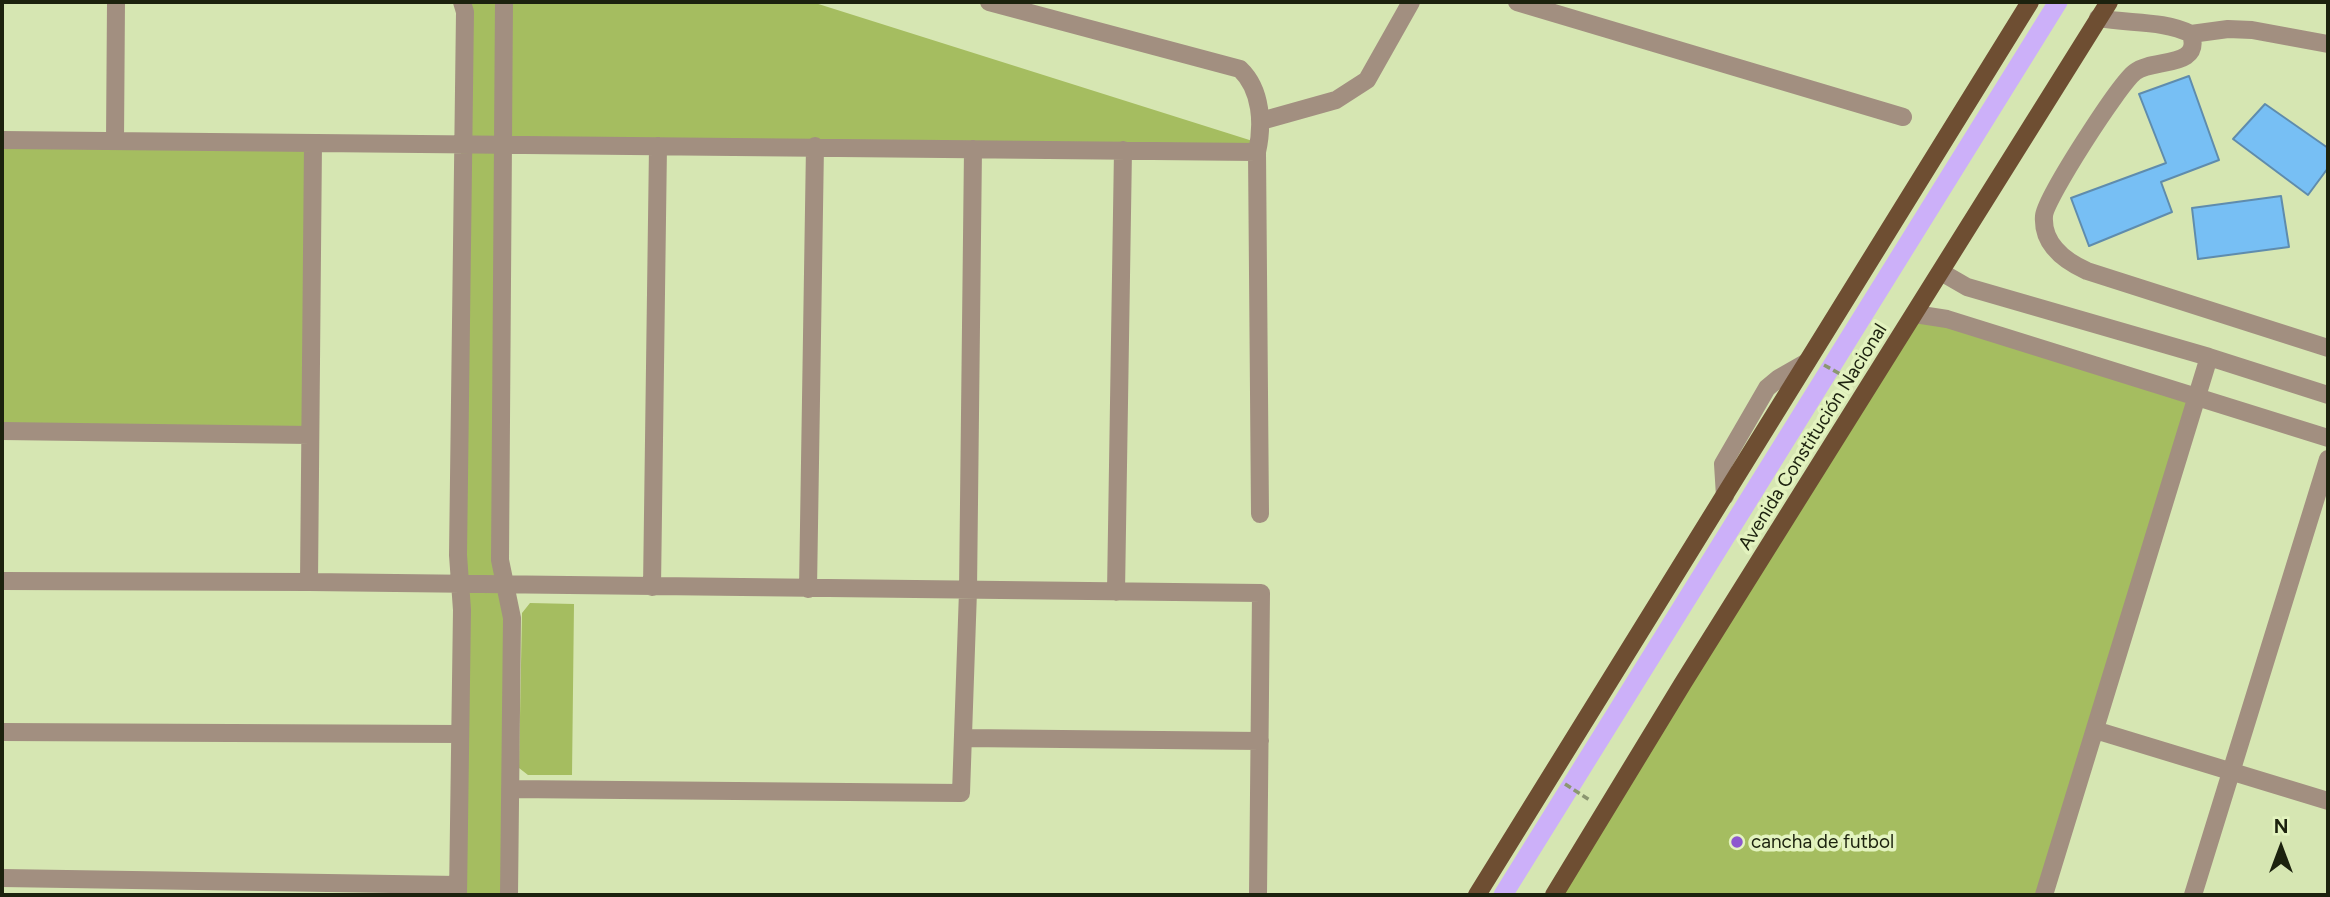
<!DOCTYPE html>
<html>
<head>
<meta charset="utf-8">
<style>
	body { margin:0 }
	#map { position:relative; width:2330px; height:897px; overflow:hidden; background:#d6e6b2; font-family:Figtree,sans-serif }
	canvas { display:block }
	.frame { position:absolute; inset:0; border:4px solid #1c220e; pointer-events:none }
	.north { position:absolute; left:2246px; top:813px; width:70px; height:70px; -webkit-text-stroke:5px #e3f3bf; paint-order:stroke; rotate:0deg; font-size:19px; font-weight:700; line-height:28px; text-align:center; color:#1c220e }
	.north::after { content:''; display:block; margin:auto; width:24px; height:32px; background:#1c220e; clip-path:polygon(50% 0,100% 100%,50% 72%,0 100%) }
</style>
</head>
<body>
<div id="map">
<canvas width="2330" height="897"></canvas>
<div class="frame"></div>
<div class="north">N</div>
</div>
<script>
const context = document.querySelector('canvas').getContext('2d');
context.lineJoin = 'round';
function fill(path, color) {
  context.fillStyle = color;
  context.fill(path, 'evenodd');
}
function stroke(path, color, width, dash) {
  context.strokeStyle = color;
  context.lineWidth = width;
  context.lineCap = dash ? 'butt' : 'round';
  context.setLineDash(dash || []);
  context.stroke(path);
}
function label(font, color, halo, rows, align = 'center') {
  context.font = font + ' Figtree,sans-serif';
  context.lineWidth = 7;
  context.setLineDash([]);
  context.textBaseline = 'middle';
  context.strokeStyle = halo;
  context.fillStyle = color;
  for (const [text, x, y, turn = 0] of rows) {
    context.save();
    context.translate(x, y);
    context.rotate((+turn || 0) * Math.PI / 180);
    context.textAlign = isNaN(turn) ? turn : align;
    if (halo) context.strokeText(text, 0, 0);
    context.fillText(text, 0, 0);
    context.restore();
  }
}
fill(new Path2D(`
	M462,2H812L1259,143L1257,152L502,144L500,559L512,618L508,895H456Z
	M2,140L313,143L310,435L2,431Z
	M1915,314L2198,397L2046,895H1559Z
	M530,603L574,604L572,775H528L519,768L522,613Z`), '#a5bd60');
stroke(new Path2D(`
	M1503,895L2058,2`), '#ccb0f9', 19);
const building = new Path2D(`
	M2189,76L2219,160L2161,182L2172,212L2089,246L2071,198L2166,163L2139,94Z
	M2265,104L2328,148V168L2308,195L2233,139Z
	M2281,196L2289,247L2198,259L2192,208Z`);
fill(building, '#77bff4');
stroke(building, '#5f8cad', 2);
stroke(new Path2D(`
	M1824,365L1851,380
	M1565,784L1591,801`), '#8b9770', 3.5, [7, 3.5]);
stroke(new Path2D(`
	M504,2L500,560L512,618L509,895
	M1517,2L1903,117
	M2098,18C2129,24 2163,20 2191,34C2202,69 2153,58 2135,72C2119,84 2045,199 2044,216C2042,244 2065,261 2087,271L2328,348
	M2191,34L2228,29L2252,30L2328,44
	M1261,121L1336,100L1367,80L1411,2
	M2,140L1257,152C1263,125 1262,90 1240,69L989,2
	M115,141L116,2
	M1257,152L1260,514
	M1941,272L1967,287L2209,357L2328,395
	M1915,314L1947,319L2328,438
	M2,431L310,435
	M1725,496L1723,464L1767,388L1779,378L1807,362
	M2,581L309,582L1261,593L1258,895
	M309,582L313,143
	M652,587L658,146
	M808,589L815,146
	M1116,592L1123,150
	M2095,730L2328,801
	M2,732L460,734
	M964,738L1260,741
	M510,789L961,793L968,591L973,149
	M2,878L458,885
	M458,895L462,610L458,555L465,12L462,2
	M2044,895L2209,357
	M2193,895L2328,459`), '#a28f80', 18);
stroke(new Path2D(`
	M1477,895L2030,2
	M1554,895L1683,683L2109,2`), '#6e4e32', 18);
for (const [x, y, r, color] of [
	[1737,842,7,"#8d57cf"]
]) {
  const dot = new Path2D();
  dot.arc(x, y, r, 0, 2 * Math.PI);
  context.fillStyle = color;
  context.fill(dot);
  stroke(dot, '#e3f3bf', 2.5);
}
label('19px', '#1c220e', '#e3f3bf', [
	["Avenida Constitución Nacional",1813,437,-58]
]);
label('19px', '#1c220e', '#e3f3bf', [
	["cancha de futbol",1751,842]
], 'left');
</script>
</body>
</html>
